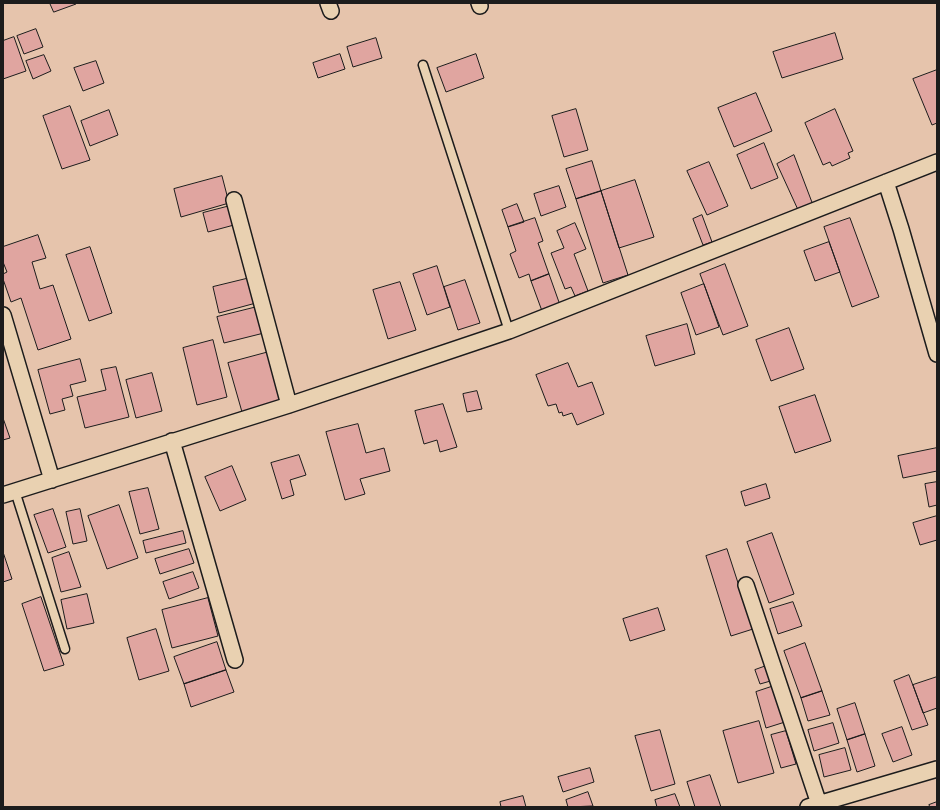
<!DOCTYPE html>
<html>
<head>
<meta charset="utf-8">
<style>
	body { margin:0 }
	#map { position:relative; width:940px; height:810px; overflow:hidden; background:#e6c4ac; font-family:Dekko,sans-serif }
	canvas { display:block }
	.frame { position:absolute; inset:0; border:4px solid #1c1c1c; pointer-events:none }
</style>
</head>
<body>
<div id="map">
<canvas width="940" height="810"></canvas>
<div class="frame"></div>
</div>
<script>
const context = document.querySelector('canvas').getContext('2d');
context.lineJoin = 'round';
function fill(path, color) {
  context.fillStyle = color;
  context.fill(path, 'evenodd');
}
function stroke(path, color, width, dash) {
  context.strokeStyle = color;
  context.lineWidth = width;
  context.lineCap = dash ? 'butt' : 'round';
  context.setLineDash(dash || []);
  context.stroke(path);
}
const building = new Path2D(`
	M50,3H76V4L54,12Z
	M36,29L43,47L24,54L17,36Z
	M835,33L843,59L782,78L773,52Z
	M14,37L26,71L3,79V41Z
	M376,38L382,58L353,67L347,47Z
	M340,54L345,69L318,78L313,63Z
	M476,54L484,78L446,92L437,68Z
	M44,55L51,71L33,79L26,61Z
	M96,61L104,83L83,91L74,68Z
	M937,70V123L932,125L913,79Z
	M756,93L772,131L734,147L718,108Z
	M70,106L90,160L62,169L43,116Z
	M576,109L588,150L564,157L552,116Z
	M835,109L853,151L848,153L850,158L832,166L830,162L823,165L805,123Z
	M109,110L118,135L90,146L81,121Z
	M764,143L778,178L751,189L737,155Z
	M794,155L813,205L799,212L777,164Z
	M592,161L601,191L576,199L566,169Z
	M709,162L728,206L707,215L687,171Z
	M222,176L229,203L181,217L174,189Z
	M635,180L654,237L619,248L601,191Z
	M559,186L566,207L541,216L534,194Z
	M601,191L628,275L603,283L576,199Z
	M517,204L524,222L508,227L502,210Z
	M230,206L234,225L208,232L203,213Z
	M702,215L712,242L703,245L693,219Z
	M535,218L543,241L538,243L549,274L531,281L529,274L519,278L510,254L516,251L508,227Z
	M850,218L879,297L852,307L824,227Z
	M575,223L586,249L574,254L588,291L575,296L571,287L565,289L551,253L564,248L557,231Z
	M38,235L46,258L32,262L40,289L53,285L71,339L38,350L21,298L11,302L3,279V274L7,272L3,262V247Z
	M829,242L840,272L815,281L804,251Z
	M90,247L112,313L89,321L66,255Z
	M725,264L748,326L723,335L700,274Z
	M437,266L450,307L427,315L413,274Z
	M549,274L560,305L542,311L531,281Z
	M250,278L256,303L219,313L213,287Z
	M465,280L480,323L458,330L444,287Z
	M400,282L416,330L388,339L373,290Z
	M704,284L719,327L696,335L681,293Z
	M257,307L264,333L224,343L217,317Z
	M687,324L695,354L655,366L646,336Z
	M789,328L804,369L771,381L756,340Z
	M213,340L227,397L197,405L183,348Z
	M269,352L282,401L242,412L228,363Z
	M80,359L86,381L70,385L73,396L62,399L65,410L50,414L38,370Z
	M568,363L578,387L592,382L604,414L577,425L572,413L563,416L562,412L559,413L556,404L548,406L536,375Z
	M116,367L129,417L85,428L77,397L106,390L101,370Z
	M152,373L162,411L136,418L126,380Z
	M477,391L482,409L467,412L463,394Z
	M815,395L831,441L795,453L779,407Z
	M443,404L457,447L440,452L437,440L424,444L415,411Z
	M3,418L10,438L3,440Z
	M358,424L366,453L384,448L390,471L360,479L365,494L345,500L326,432Z
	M937,448V471L903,478L898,456Z
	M299,455L306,475L290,480L294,495L282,499L271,463Z
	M232,466L246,500L220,511L205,477Z
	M937,482V505L929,507L925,484Z
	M766,484L770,498L745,506L741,492Z
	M148,488L159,529L140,534L129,492Z
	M119,505L138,558L107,569L88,516Z
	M53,509L66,547L48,553L34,515Z
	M80,509L87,541L73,544L66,512Z
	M937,516V540L920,545L913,523Z
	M183,531L186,543L146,553L143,541Z
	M772,533L794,594L769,603L747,542Z
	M189,549L194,563L160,574L155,559Z
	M727,549L753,629L731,636L706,556Z
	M3,552L12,579L3,582Z
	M69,552L81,587L61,592L52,558Z
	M193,572L199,588L169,599L163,582Z
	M87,594L94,623L67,629L61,600Z
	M41,597L64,665L44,671L22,604Z
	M208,598L218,636L172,648L162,610Z
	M793,602L802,626L778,634L770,609Z
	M658,608L665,630L630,641L623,619Z
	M156,629L169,671L139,680L127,638Z
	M217,642L226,670L184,684L174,657Z
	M805,643L822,691L801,698L784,651Z
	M769,665L774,680L760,684L755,670Z
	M226,670L234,692L191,707L184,684Z
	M909,675L928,725L912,730L894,681Z
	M937,677V708L923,713L913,685Z
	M774,686L785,722L766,728L756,692Z
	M822,691L830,715L808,721L801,698Z
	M855,703L865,734L847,740L837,709Z
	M759,721L774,773L738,783L723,731Z
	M833,723L839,743L814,751L808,730Z
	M902,727L912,755L893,762L882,734Z
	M660,730L675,784L651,791L635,736Z
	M786,731L796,764L781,768L771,735Z
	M865,734L875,766L857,772L847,740Z
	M845,748L851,770L824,777L819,755Z
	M590,768L594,782L563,792L558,777Z
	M710,775L721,807H695L687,782Z
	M588,792L593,806L568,807L566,800Z
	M675,794L680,807H657L655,800Z
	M523,796L526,807H501L500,802Z
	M937,802V807H930L929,805Z`);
fill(building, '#e0a5a0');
stroke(building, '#1c1c1c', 1);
const lane = new Path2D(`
	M423,65L509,331
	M15,491L65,649`);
const street = new Path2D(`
	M328,3L331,11
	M479,3L480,6
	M886,182L901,229L937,354
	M234,200L289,405
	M3,315L52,480
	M172,441L235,660
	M3,495L289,405L509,331L937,162
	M746,585L819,804
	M808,807L937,769`);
stroke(lane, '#1c1c1c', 11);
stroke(street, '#1c1c1c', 18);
stroke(lane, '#e9d1b1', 8);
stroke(street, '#e9d1b1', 15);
</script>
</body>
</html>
